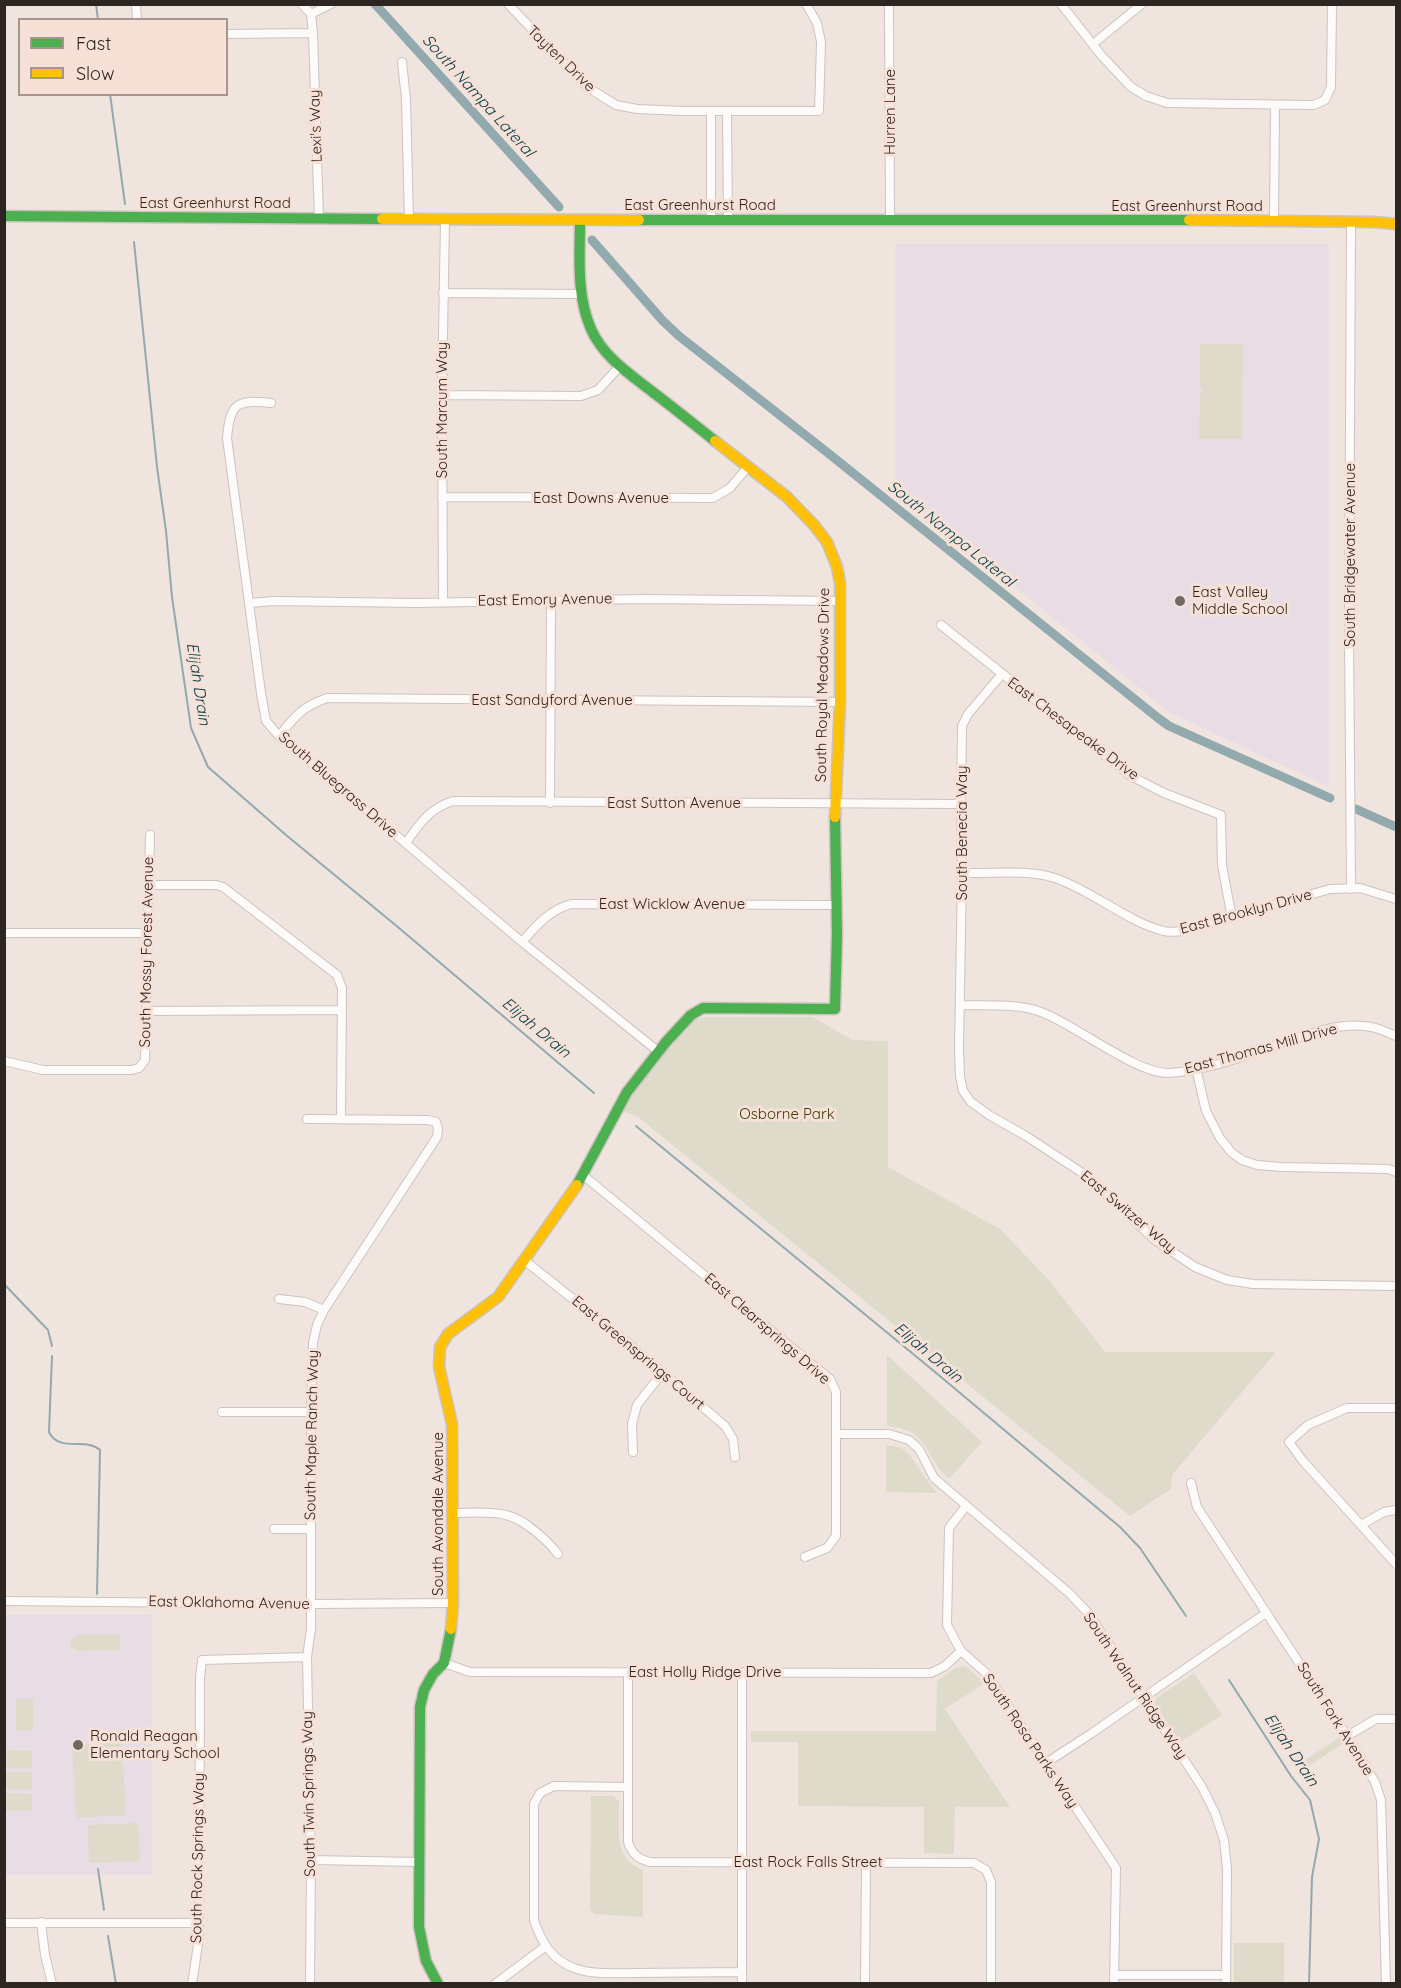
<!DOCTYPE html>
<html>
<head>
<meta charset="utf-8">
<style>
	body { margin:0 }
	#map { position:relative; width:1401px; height:1988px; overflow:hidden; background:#f0e4de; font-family:Quicksand,sans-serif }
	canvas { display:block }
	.frame { position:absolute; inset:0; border:6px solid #2d2521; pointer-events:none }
	.legend { position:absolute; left:18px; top:18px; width:210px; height:78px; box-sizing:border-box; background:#f7e1d7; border:2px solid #a6968e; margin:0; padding:8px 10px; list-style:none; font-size:18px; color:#2d2521 }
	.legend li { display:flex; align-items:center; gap:12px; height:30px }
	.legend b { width:30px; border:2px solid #a6968e }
</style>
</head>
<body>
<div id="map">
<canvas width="1401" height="1988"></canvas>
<div class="frame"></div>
<ul class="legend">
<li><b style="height:8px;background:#4caf50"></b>Fast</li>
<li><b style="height:8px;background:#ffc107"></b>Slow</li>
</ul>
</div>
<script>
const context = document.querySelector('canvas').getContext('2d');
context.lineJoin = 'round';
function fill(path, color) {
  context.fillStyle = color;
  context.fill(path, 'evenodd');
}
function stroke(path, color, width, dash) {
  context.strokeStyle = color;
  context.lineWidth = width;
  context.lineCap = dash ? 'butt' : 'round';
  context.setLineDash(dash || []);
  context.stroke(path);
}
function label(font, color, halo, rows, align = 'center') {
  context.font = font + ' Quicksand,sans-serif';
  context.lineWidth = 6;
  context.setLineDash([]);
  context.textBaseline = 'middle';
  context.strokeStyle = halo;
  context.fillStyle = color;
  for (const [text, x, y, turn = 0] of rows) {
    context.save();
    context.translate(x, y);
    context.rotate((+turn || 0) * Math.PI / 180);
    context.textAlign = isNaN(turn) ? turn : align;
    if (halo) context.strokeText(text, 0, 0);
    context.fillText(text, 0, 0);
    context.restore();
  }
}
fill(new Path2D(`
	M895,244H1329V787L1169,712L895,489Z
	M4,1615H152V1875H5Z`), '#e9dde5');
fill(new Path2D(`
	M1200,344H1243L1242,439H1199L1200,395L1203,391L1200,387Z
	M708,1017H813L852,1040L888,1041V1167L1000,1229L1049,1280L1105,1352H1276L1172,1475L1171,1489L1130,1516L638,1117L623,1111L638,1087L687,1026L696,1019Z
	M887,1355L982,1442L949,1479C923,1457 932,1430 887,1426Z
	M886,1445C891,1446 897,1446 901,1448C912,1453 926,1482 937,1493L886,1492Z
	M117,1634L120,1635V1650L77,1651L71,1647V1639L76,1635Z
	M965,1666L985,1683L945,1709L1010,1807H955L954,1854L924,1853V1807L798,1806V1742H751V1731H936L937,1681L957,1667Z
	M1194,1673L1222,1715L1180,1742L1155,1705L1156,1698Z
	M16,1699H33V1731H16Z
	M1340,1737L1344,1743L1309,1766L1305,1760Z
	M122,1742L126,1815L76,1818L72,1745Z
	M7,1750L32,1751V1768H6Z
	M6,1772H32V1790L6,1789Z
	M6,1793L32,1794V1811H6Z
	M591,1796H613L619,1801C619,1828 613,1859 643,1870V1917L595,1914L590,1910Z
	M138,1823L140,1861L89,1863L88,1825Z
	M1234,1943H1284V1983H1234Z`), '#dedbcb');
stroke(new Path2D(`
	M96,4L98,20
	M110,94L125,204
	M134,242L157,467L166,531L172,597L191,728L208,767L286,835L399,928L594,1093
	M636,1126L935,1372L1120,1527L1140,1548L1186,1616
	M4,1284L48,1330L52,1346
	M52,1356L49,1432C59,1453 86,1437 100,1450L97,1594
	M1229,1680L1291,1776L1310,1800L1319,1839L1312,1877L1309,1984
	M98,1869L104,1910
	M108,1936L116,1984`), '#92a9ae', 2);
stroke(new Path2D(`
	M375,4L559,207
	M592,240L663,321L679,336L828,453L1158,718L1169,726L1330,798
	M1356,809L1396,827`), '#92a9ae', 9);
const street = new Path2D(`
	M136,4L137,20
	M302,4L311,14L313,33
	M508,4L587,87L616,105L637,109L682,111H819L821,42L817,23L806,4
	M889,4L890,219
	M1061,4L1101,55L1131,87L1146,96L1167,103L1314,105L1325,100L1331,87L1332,4
	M311,14L331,4
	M226,34L313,33L319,219
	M1093,44L1142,4
	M402,62L406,99L409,220
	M711,111V220
	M727,111L728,220
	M1274,221L1275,105
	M1351,222L1349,629L1351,889
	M443,293L582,294
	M442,395L581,396L598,390L620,366
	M271,403C236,399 230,404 227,438L261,693L266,721L279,736L522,942L659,1052
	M442,497L713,498L730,488L748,467
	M443,601L442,395L445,220
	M250,603L274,601L415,603L645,599L840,601
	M941,625L1131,776L1164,793L1221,815L1222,865L1232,918
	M1002,674L968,714L962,726L961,804L962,873L959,1049L960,1076L963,1091L971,1102L989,1115L1026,1136L1087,1176L1155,1240L1195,1267L1227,1280L1253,1284L1396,1286
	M279,736C296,715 302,707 327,698L840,702
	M550,803L551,599
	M406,843C419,824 430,808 453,801L961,804
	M962,873C992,874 1027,869 1055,878C1093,891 1127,922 1164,931C1170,933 1177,931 1183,931L1330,889L1360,888L1396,899
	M149,885H216L223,887L337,975L342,988L341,1119
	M4,933H148
	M522,942C537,925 548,911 571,904L836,905
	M960,1005C986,1006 1016,1003 1041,1012C1076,1025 1135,1073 1168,1073C1208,1072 1260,1050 1299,1037C1322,1030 1346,1022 1371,1027C1379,1028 1388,1033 1396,1036
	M146,1011L342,1010
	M4,1061L43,1070H132L139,1068L145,1060L150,835
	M1196,1068L1206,1111L1220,1138L1231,1152L1242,1160L1257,1165L1281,1167L1388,1169L1396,1172
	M307,1119L428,1120L436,1122L438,1129L437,1137L324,1310L317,1325L313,1343L311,1412V1629L307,1657L311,1860L310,1984
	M583,1175L830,1379L836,1392V1536L827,1548L805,1557
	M524,1260L627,1342L725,1426L733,1439L735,1457
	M279,1299L305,1302L324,1310
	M1396,1408H1347L1308,1425L1289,1442L1303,1461L1396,1564
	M222,1412H311
	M837,1434H889L909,1440L919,1449L934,1478L1069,1593L1089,1614L1202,1787L1215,1813L1224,1840L1227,1869L1226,1984
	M633,1452L632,1424L637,1405L663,1372
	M1191,1483L1197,1507L1347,1736L1375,1782L1381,1800L1386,1984
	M966,1506L949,1528L947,1625L961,1651L986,1673L1116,1868L1114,1984
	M454,1513C470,1513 490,1511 506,1515C524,1519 547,1540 558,1554
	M1361,1525L1384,1512L1396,1510
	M274,1529H310
	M4,1601L310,1604L453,1603
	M444,1663L470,1672L931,1673L945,1666L961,1651
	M628,1672V1842C632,1854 638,1859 650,1862L974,1863L986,1870L991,1882V1984
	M742,1672V1984
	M1347,1736L1376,1719H1396
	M1046,1763L1092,1733L1266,1613
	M628,1787L554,1786L540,1793L534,1804V1920C541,1942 552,1960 574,1968C592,1975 615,1973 635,1973C670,1973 706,1972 742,1972
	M311,1860L419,1862
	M41,1922L45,1955L52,1984
	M4,1923H199
	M1114,1975H1226
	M192,1984L199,1938L200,1678L202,1660L307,1657
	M495,1984L546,1946
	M865,1984L866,1862`);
const fast = new Path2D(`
	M4,216L382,219
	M580,220C580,256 576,295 591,329C603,357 631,375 654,393C675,409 695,425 715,441
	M639,220H1189
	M577,1185L627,1092L666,1042L691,1015L703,1008L835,1009L837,934L835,817
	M438,1984L426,1961L419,1927L420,1707L424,1690L433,1674L444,1663L451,1629`);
const slow = new Path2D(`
	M382,219L639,220
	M1189,220L1374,222L1396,224
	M715,441L787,497L814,525L827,542L837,567L840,583V702L835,817
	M451,1629L453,1603L452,1424L439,1367L440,1347L448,1334L498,1297L577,1185`);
stroke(street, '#ccc3be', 10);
stroke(fast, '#ccc3be', 13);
stroke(slow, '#ccc3be', 13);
stroke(street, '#fdfbfa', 8);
stroke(fast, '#4caf50', 10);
stroke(slow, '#ffc107', 10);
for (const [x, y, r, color] of [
	[1180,601,6,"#716863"],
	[78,1745,6,"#716863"]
]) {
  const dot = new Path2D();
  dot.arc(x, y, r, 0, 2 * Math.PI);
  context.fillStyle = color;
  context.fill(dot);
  stroke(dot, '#f7e1d7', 2);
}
label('15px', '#2d2521', '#f7e1d7', [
	["Tayten Drive",561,59,44],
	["Hurren Lane",890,112,-90],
	["Lexi's Way",316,126,-92],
	["East Greenhurst Road",215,203],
	["East Greenhurst Road",700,205],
	["East Greenhurst Road",1187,206],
	["South Marcum Way",442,410,-90],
	["East Downs Avenue",601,498],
	["South Bridgewater Avenue",1350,555,-90],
	["East Emory Avenue",545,600,-1],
	["South Royal Meadows Drive",823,685,-89],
	["East Sandyford Avenue",552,700],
	["East Chesapeake Drive",1073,729,37],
	["South Bluegrass Drive",338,785,41],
	["East Sutton Avenue",674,803],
	["South Benecia Way",962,833,-90],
	["East Wicklow Avenue",672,904],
	["East Brooklyn Drive",1246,912,-15],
	["South Mossy Forest Avenue",147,952,-89],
	["East Thomas Mill Drive",1261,1049,-15],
	["East Switzer Way",1128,1212,40],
	["East Clearsprings Drive",767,1329,41],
	["East Greensprings Court",638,1353,40],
	["South Maple Ranch Way",312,1435,-89],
	["South Avondale Avenue",438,1514,-90],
	["East Oklahoma Avenue",229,1603,1],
	["East Holly Ridge Drive",705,1672],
	["South Walnut Ridge Way",1135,1686,56],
	["South Fork Avenue",1335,1719,58],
	["South Rosa Parks Way",1030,1741,56],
	["South Twin Springs Way",309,1794,-91],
	["South Rock Springs Way",198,1858,-89],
	["East Rock Falls Street",808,1862]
]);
label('15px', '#2d2521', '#f7e1d7', [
	["East Valley",1192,592],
	["Middle School",1192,609],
	["Ronald Reagan",90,1736],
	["Elementary School",90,1753]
], 'left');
label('15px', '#373e07', '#f7e1d7', [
	["Osborne Park",787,1114]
]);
label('italic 16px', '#03414d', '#f7e1d7', [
	["South Nampa Lateral",478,96,48],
	["South Nampa Lateral",951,534,39],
	["Elijah Drain",198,684,81],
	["Elijah Drain",536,1028,40],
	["Elijah Drain",928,1353,40],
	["Elijah Drain",1291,1750,56]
]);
</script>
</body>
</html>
